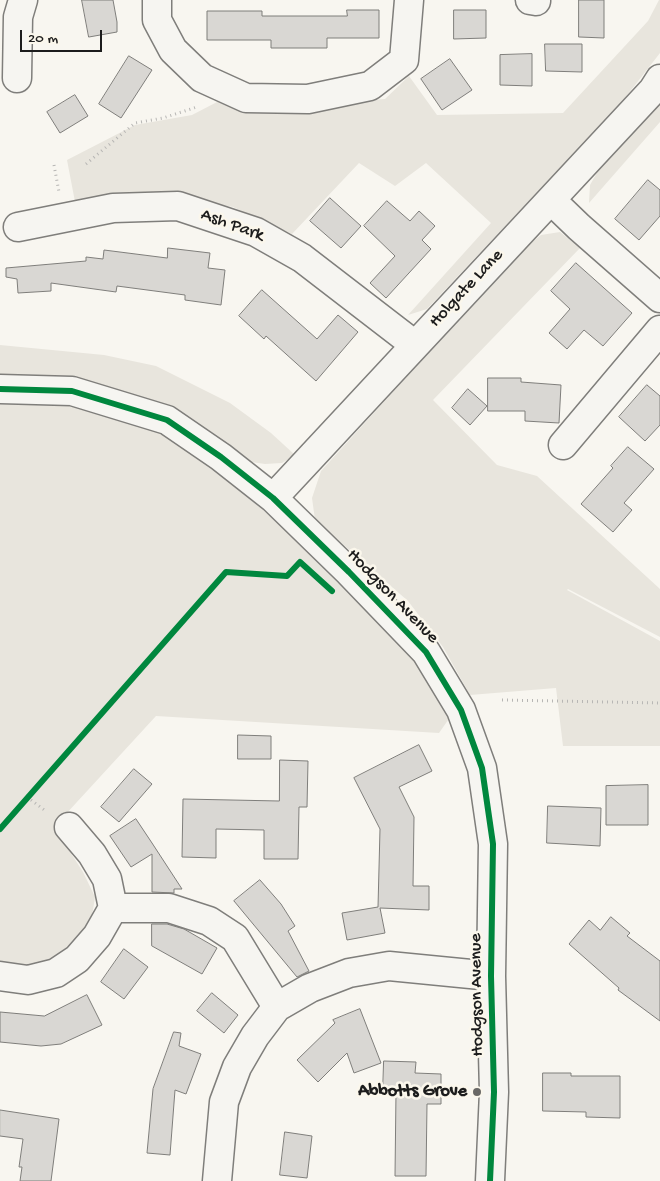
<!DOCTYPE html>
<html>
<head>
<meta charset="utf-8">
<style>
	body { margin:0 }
	#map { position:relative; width:660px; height:1181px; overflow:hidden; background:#f8f6f0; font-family:"Gochi Hand",sans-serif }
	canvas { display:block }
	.scale { position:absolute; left:20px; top:30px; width:82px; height:22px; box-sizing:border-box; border:2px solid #1c1c1c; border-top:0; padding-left:6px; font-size:15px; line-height:18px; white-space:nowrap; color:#1c1c1c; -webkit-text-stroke:4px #fbf7ec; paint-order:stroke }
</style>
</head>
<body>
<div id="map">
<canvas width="660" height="1181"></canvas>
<div class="scale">20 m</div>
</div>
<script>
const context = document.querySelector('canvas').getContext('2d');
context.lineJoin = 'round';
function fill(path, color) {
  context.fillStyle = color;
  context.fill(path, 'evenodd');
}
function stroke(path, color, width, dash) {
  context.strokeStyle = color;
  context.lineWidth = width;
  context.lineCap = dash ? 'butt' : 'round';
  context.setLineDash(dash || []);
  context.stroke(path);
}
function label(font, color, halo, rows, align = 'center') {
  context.font = font + ' "Gochi Hand",sans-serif';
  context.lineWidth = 5;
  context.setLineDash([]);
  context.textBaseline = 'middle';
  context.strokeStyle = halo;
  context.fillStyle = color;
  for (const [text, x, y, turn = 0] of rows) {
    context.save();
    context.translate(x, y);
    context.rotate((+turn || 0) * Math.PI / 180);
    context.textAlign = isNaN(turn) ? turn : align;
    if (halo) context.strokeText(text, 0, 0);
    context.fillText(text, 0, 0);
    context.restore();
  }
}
fill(new Path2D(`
	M659,0H660V53L621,103L427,309L408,315L491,223L426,163L395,186L359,163L292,234L233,207L172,196L76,207L67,160L135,125L192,115L219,101L244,108L385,99L409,76L437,115L563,113L648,21Z
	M660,100V122L589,203L590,185L598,171Z
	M560,232L580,248L433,400L497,465L537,476L660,589V637L568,589L567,590L660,641V746H563L556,688L470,695L443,647L408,601L315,520L312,498L321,471L523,249L541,235Z
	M0,345L104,355L156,366L230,403L271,433L295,455L282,463L265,464L251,462L173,410L0,377Z
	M0,402L74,405L165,431L204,459L325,564L421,665L453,713L439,733L156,716L54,827L83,872L95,897L91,923L66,951L48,966L0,969Z`), '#e8e5dd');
const building = new Path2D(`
	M82,0H113L117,22V32L89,37Z
	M579,0H604V38L579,37Z
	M347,10H379V38H327V48H271V40H207V11H262V16H347Z
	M454,10H486V38L454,39Z
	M545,44H582V72L546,71Z
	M532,54V86L500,85V55Z
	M129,56L152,70L121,118L99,104Z
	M450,59L472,90L442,110L421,79Z
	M75,95L88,116L60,133L47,112Z
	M648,180L660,190V216L639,240L615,219Z
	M330,198L361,226L341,248L310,221Z
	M387,201L410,221L419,211L435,226L422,240L431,249L386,298L370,283L395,256L364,226Z
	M168,248L210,253L208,268L225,270L221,305L185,300V295L117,286L116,292L51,283V291L18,293L17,279L6,277V268L86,261V257L103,259L104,250L167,258Z
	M576,263L632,313L603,346L584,330L567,349L549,333L570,309L551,291Z
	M262,290L317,339L338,315L358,332L316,381L266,336L264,339L239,316Z
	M488,378H521V382L561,385L559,423L525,421V411H488Z
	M647,385L660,396V425L645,441L619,417Z
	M468,389L487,406L470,425L452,408Z
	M628,447L654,469L624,503L632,510L613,532L581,504L613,468L611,466Z
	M238,735L271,736V759H238Z
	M419,745L432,771L399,787L414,817L413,886H429V910L380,908L385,933L347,940L342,913L378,907L380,829L354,778Z
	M280,760L308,761L307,807H299L298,859H264V830L216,829V858L182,857L183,799L279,801Z
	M134,769L152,784L119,822L101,807Z
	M648,785V825H606V786Z
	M548,806L601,808L600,846L547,843Z
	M136,819L152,843L182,889H174V893L152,892V854L131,867L110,836Z
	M260,880L281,904L295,926L288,931L309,971L297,977L234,901Z
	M611,917L630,933L627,936L660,961V1021L618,990L619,988L569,944L589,920L600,930Z
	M152,924H167L184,929L217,948L202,974L152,946Z
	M124,949L148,967L124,999L101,982Z
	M212,993L238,1015L224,1033L197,1011Z
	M87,995L102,1025L61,1044L41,1046L0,1042V1012L44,1016Z
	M360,1009L381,1063L354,1073L347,1053L318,1082L297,1060L335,1023L333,1020Z
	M174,1032L181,1033L179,1046L201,1054L186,1094L175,1090L170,1155L147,1153L153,1089Z
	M384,1061L416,1062L415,1073L441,1074V1104H427L426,1176H395L396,1092H383Z
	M543,1073H571V1076H620V1118L586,1117V1112L543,1111Z
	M0,1110L59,1119L51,1181H20L22,1167H19L23,1139L0,1136Z
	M285,1132L312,1136L307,1178L280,1175Z`);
fill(building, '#d9d7d3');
stroke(building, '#7f7e7b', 1);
const minor = new Path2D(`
	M157,0V20L173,50L202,78L246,98L308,99L370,86L404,60L409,0
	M530,0L536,1
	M17,78L18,17L23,0
	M551,200L579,227L660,298
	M18,227L113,208L178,206L256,232L302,258L415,345
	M0,389L72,391L167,420L221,457L273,498L349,572L426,652L461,710L482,768L493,844L491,976L494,1092L490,1181
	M563,445L660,330
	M273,498L653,90L660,79
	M113,908H169L209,921L235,938L277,1007
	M0,976L28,980L56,973L77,959L97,936L113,908L107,879L92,854L69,827
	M217,1181L224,1102L237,1067L255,1036L277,1007L310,988L349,973L389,966L491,976`);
stroke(minor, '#7f7e7b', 31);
stroke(new Path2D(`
	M86,164L135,123L163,118L197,107
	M54,165L59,192
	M502,700L660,703
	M27,797L47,812`), '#b7b6b4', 3, [1, 4]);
stroke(minor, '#f6f5f1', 28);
stroke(new Path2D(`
	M0,389L72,391L167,420L221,457L273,498L349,572L426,652L461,710L482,768L493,844L491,976L494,1092L490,1181
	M0,829L226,572L287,576L300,562L332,591`), '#00873e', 6);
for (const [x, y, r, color] of [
	[477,1092,5,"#696866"]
]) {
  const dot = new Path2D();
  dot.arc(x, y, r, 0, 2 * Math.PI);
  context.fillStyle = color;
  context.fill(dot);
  stroke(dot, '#fbf7ec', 2);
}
label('18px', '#1c1c1c', '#fbf7ec', [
	["Ash Park",232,226,20],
	["Holgate Lane",467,289,-47],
	["Hodgson Avenue",392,597,46],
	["Hodgson Avenue",478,995,-91]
]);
label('bold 18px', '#1c1c1c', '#fbf7ec', [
	["Abbotts Grove",467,1092]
], 'right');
</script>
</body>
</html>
